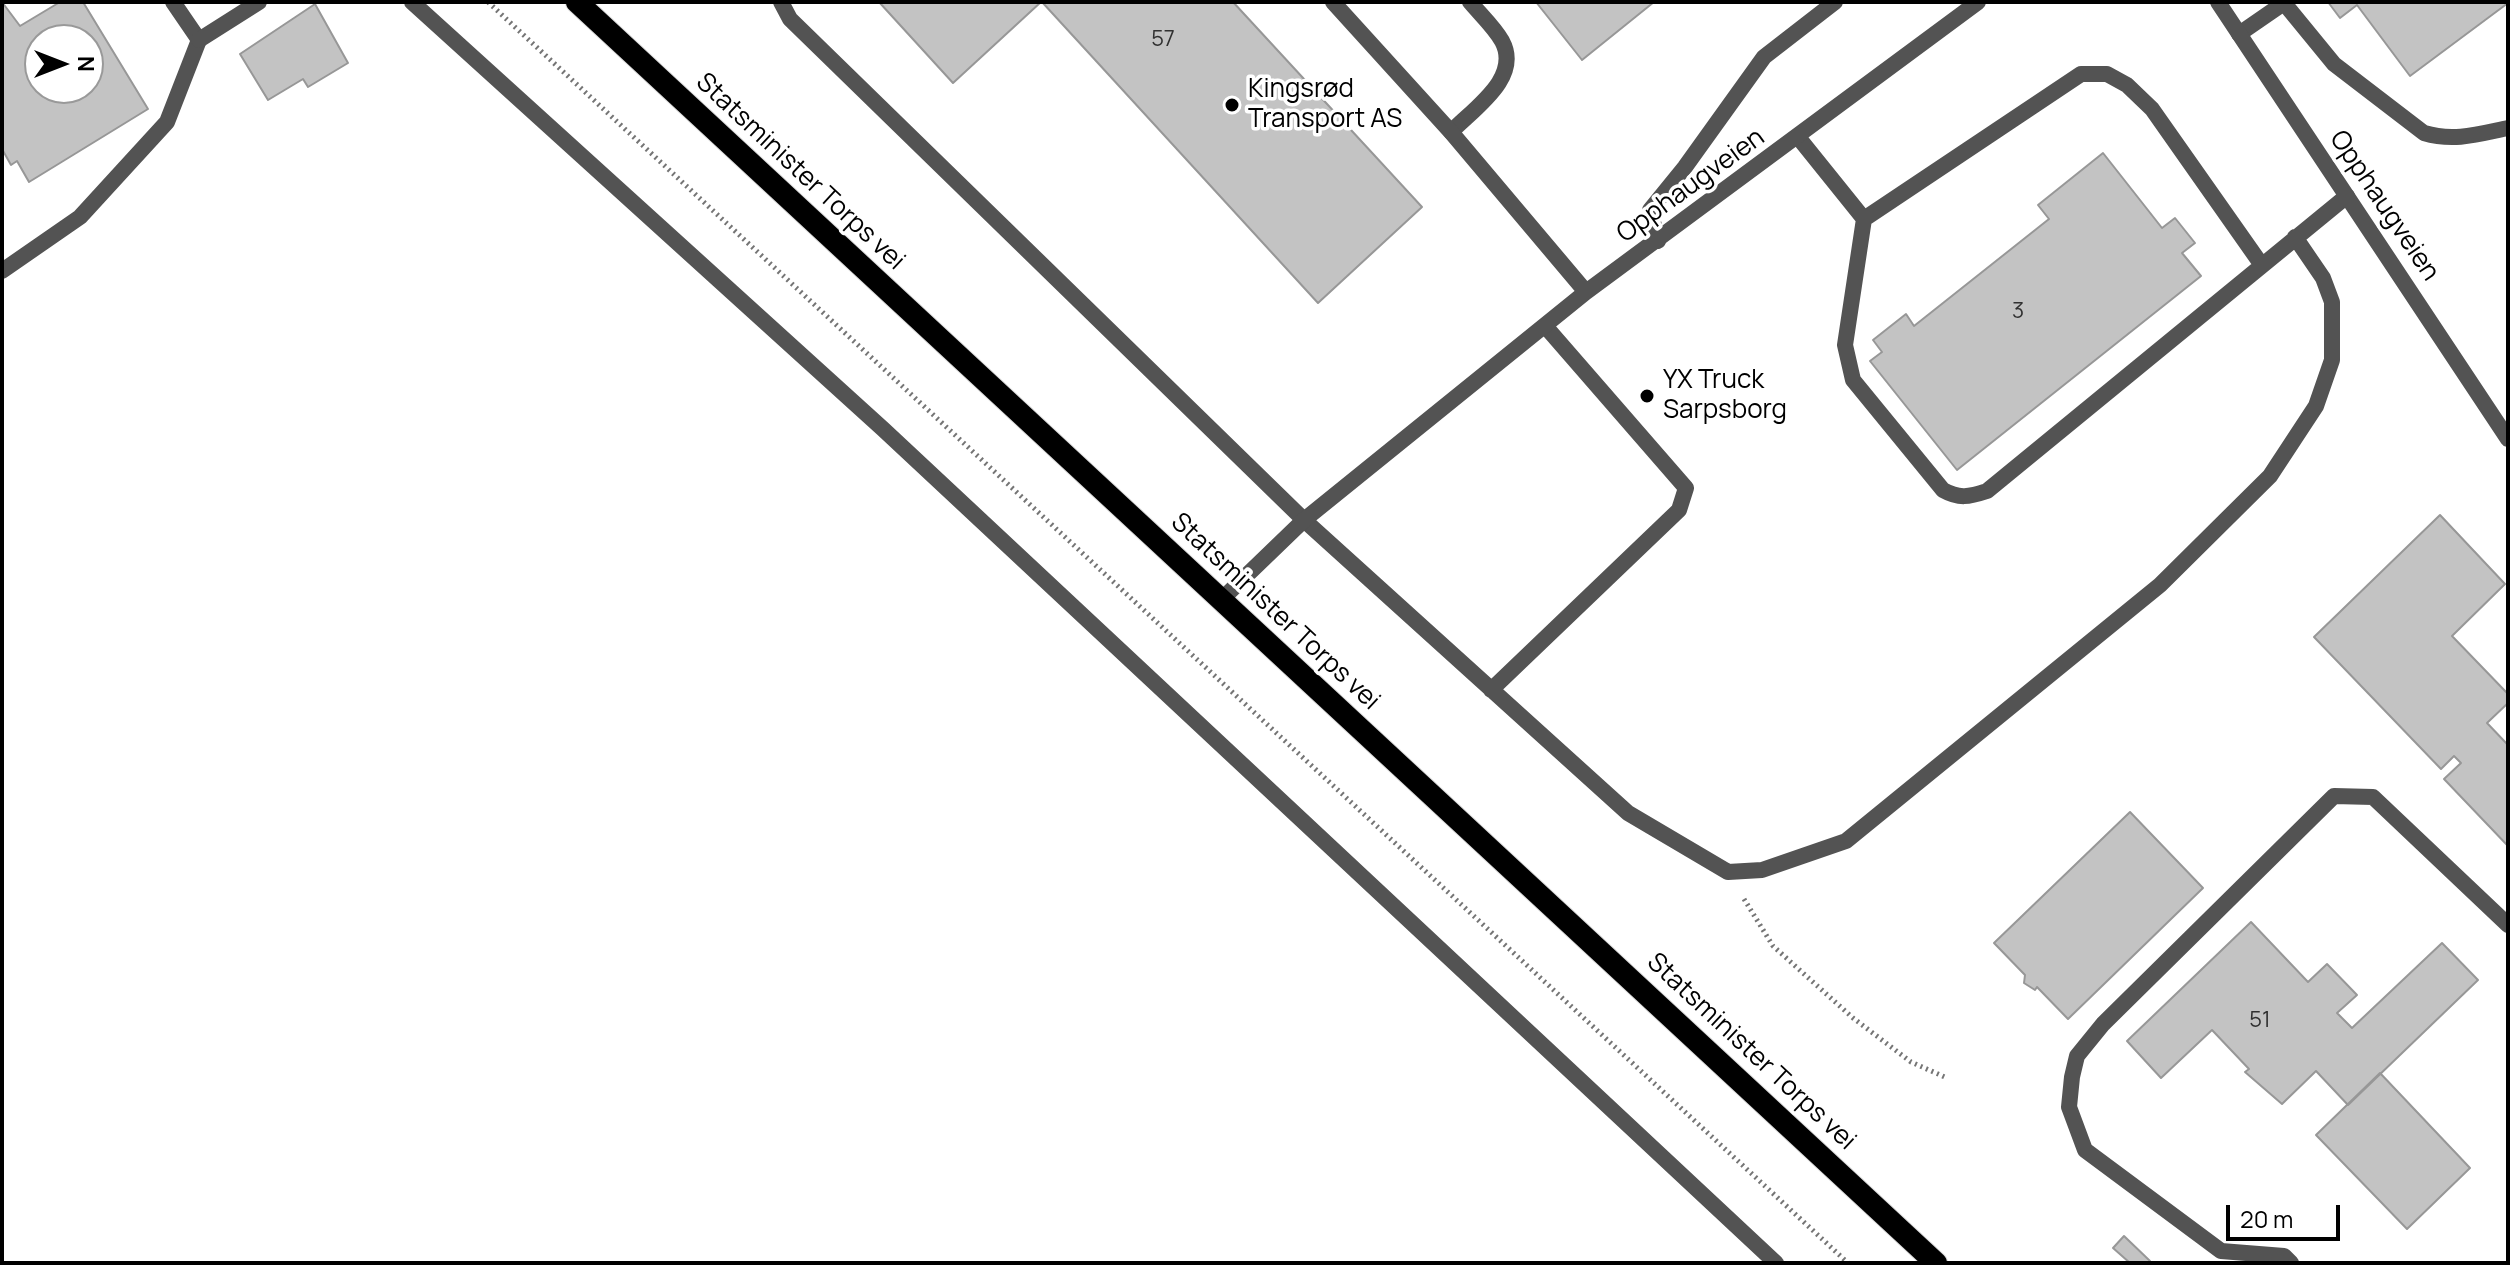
<!DOCTYPE html>
<html>
<head>
<meta charset="utf-8">
<style>
	body { margin:0 }
	#map { position:relative; width:2510px; height:1265px; overflow:hidden; background:#fff; font-family:Manrope,sans-serif }
	canvas { display:block }
	.frame { position:absolute; inset:0; border:4px solid #000; pointer-events:none }
	.north { position:absolute; left:24px; top:24px; width:80px; height:80px; box-sizing:border-box; background:#fff; border:2px solid #999; border-radius:50%; rotate:90deg; font-size:22px; font-weight:700; line-height:32px; text-align:center; color:#000 }
	.north::after { content:''; display:block; margin:auto; width:28px; height:36px; background:#000; clip-path:polygon(50% 0,100% 100%,50% 72%,0 100%) }
	.scale { position:absolute; left:2226px; top:1205px; width:114px; height:36px; box-sizing:border-box; border:4px solid #000; border-top:0; padding-left:10px; font-size:24px; line-height:28px; white-space:nowrap; color:#000; -webkit-text-stroke:6px #fff; paint-order:stroke }
</style>
</head>
<body>
<div id="map">
<canvas width="2510" height="1265"></canvas>
<div class="frame"></div>
<div class="north">N</div>
<div class="scale">20 m</div>
</div>
<script>
const context = document.querySelector('canvas').getContext('2d');
context.lineJoin = 'round';
function fill(path, color) {
  context.fillStyle = color;
  context.fill(path, 'evenodd');
}
function stroke(path, color, width, dash) {
  context.strokeStyle = color;
  context.lineWidth = width;
  context.lineCap = dash ? 'butt' : 'round';
  context.setLineDash(dash || []);
  context.stroke(path);
}
function label(font, color, halo, rows, align = 'center') {
  context.font = font + ' Manrope,sans-serif';
  context.lineWidth = 7;
  context.setLineDash([]);
  context.textBaseline = 'middle';
  context.strokeStyle = halo;
  context.fillStyle = color;
  for (const [text, x, y, turn = 0] of rows) {
    context.save();
    context.translate(x, y);
    context.rotate((+turn || 0) * Math.PI / 180);
    context.textAlign = isNaN(turn) ? turn : align;
    if (halo) context.strokeText(text, 0, 0);
    context.fillText(text, 0, 0);
    context.restore();
  }
}
const building = new Path2D(`
	M2,2L20,26L60,2H83L148,109L29,182L17,161L11,165L2,149ZM40,40H88V88H40Z
	M879,2H1041L953,83Z
	M1042,2H1233L1422,207L1318,303Z
	M1536,2H1654L1582,60Z
	M2328,2H2508V3L2410,76L2357,5L2340,18Z
	M315,4L348,63L308,87L303,79L268,100L240,54Z
	M2103,153L2162,228L2175,218L2195,243L2182,253L2201,276L1957,470L1870,361L1882,352L1873,340L1906,314L1914,326L2049,219L2038,205Z
	M2440,515L2505,584L2452,636L2508,694V703L2487,723L2508,745V846L2444,779L2461,763L2454,756L2441,769L2314,637Z
	M2130,812L2203,888L2068,1019L2037,987L2035,990L2024,983L2025,975L1994,943Z
	M2251,922L2308,982L2327,964L2357,995L2337,1013L2352,1028L2442,943L2478,980L2348,1105L2316,1071L2282,1104L2245,1072L2249,1069L2212,1030L2161,1078L2127,1041Z
	M2380,1073L2470,1168L2407,1229L2316,1135Z
	M2124,1236L2150,1261L2148,1263H2130L2113,1248Z`);
fill(building, '#c3c3c3');
stroke(building, '#979797', 2);
const trunk = new Path2D(`
	M577,2L1936,1263`);
stroke(trunk, '#dbdbdb', 24);
stroke(new Path2D(`
	M488,2L1848,1263
	M1744,899L1773,946L1853,1018L1911,1062L1947,1078`), '#757575', 5, [2, 4]);
stroke(new Path2D(`
	M781,2L790,19L1304,520L1628,813L1728,872L1762,870L1846,841L2160,585L2270,476L2316,406L2332,360V302L2323,278L2295,237
	M2239,34L2284,3L2334,64L2424,133C2454,142 2479,134 2508,128
	M1451,132C1473,109 1522,78 1502,41C1494,27 1480,14 1470,2
	M1798,137L1864,219L2081,74H2107L2127,85L2152,109L2261,264
	M1864,219L1845,345L1853,380L1943,490C1959,499 1969,497 1987,491L2347,196
	M1658,241L1650,210L1685,167L1764,57L1835,2
	M2,271L80,217L167,122L199,40L173,2
	M1491,690L1679,510L1686,488L1546,327
	M2291,1263L2284,1256L2221,1251L2085,1150L2069,1107L2072,1077L2077,1056L2103,1024L2334,796L2373,797L2508,925`), '#535353', 16);
stroke(new Path2D(`
	M412,2L883,429L1776,1263
	M1333,2L1451,132L1586,292
	M2218,2L2508,439
	M199,40L259,2
	M1220,601L1304,520L1586,292L1978,2`), '#535353', 16);
stroke(trunk, '#000', 22);
for (const [x, y, r, color] of [
	[1232,105,8,"#000"],
	[1647,396,8,"#000"]
]) {
  const dot = new Path2D();
  dot.arc(x, y, r, 0, 2 * Math.PI);
  context.fillStyle = color;
  context.fill(dot);
  stroke(dot, '#fff', 3);
}
label('22px', '#313131', null, [
	["57",1163,40],
	["3",2018,312],
	["51",2260,1021]
]);
label('26px', '#000', '#fff', [
	["Kingsrød",1248,90],
	["Transport AS",1248,120],
	["YX Truck",1663,381],
	["Sarpsborg",1663,411]
], 'left');
label('26px', '#000', '#fff', [
	["Statsminister Torps vei",800,172,43],
	["Opphaugveien",1691,186,-36],
	["Opphaugveien",2384,206,56],
	["Statsminister Torps vei",1275,612,43],
	["Statsminister Torps vei",1751,1052,43]
]);
</script>
</body>
</html>
